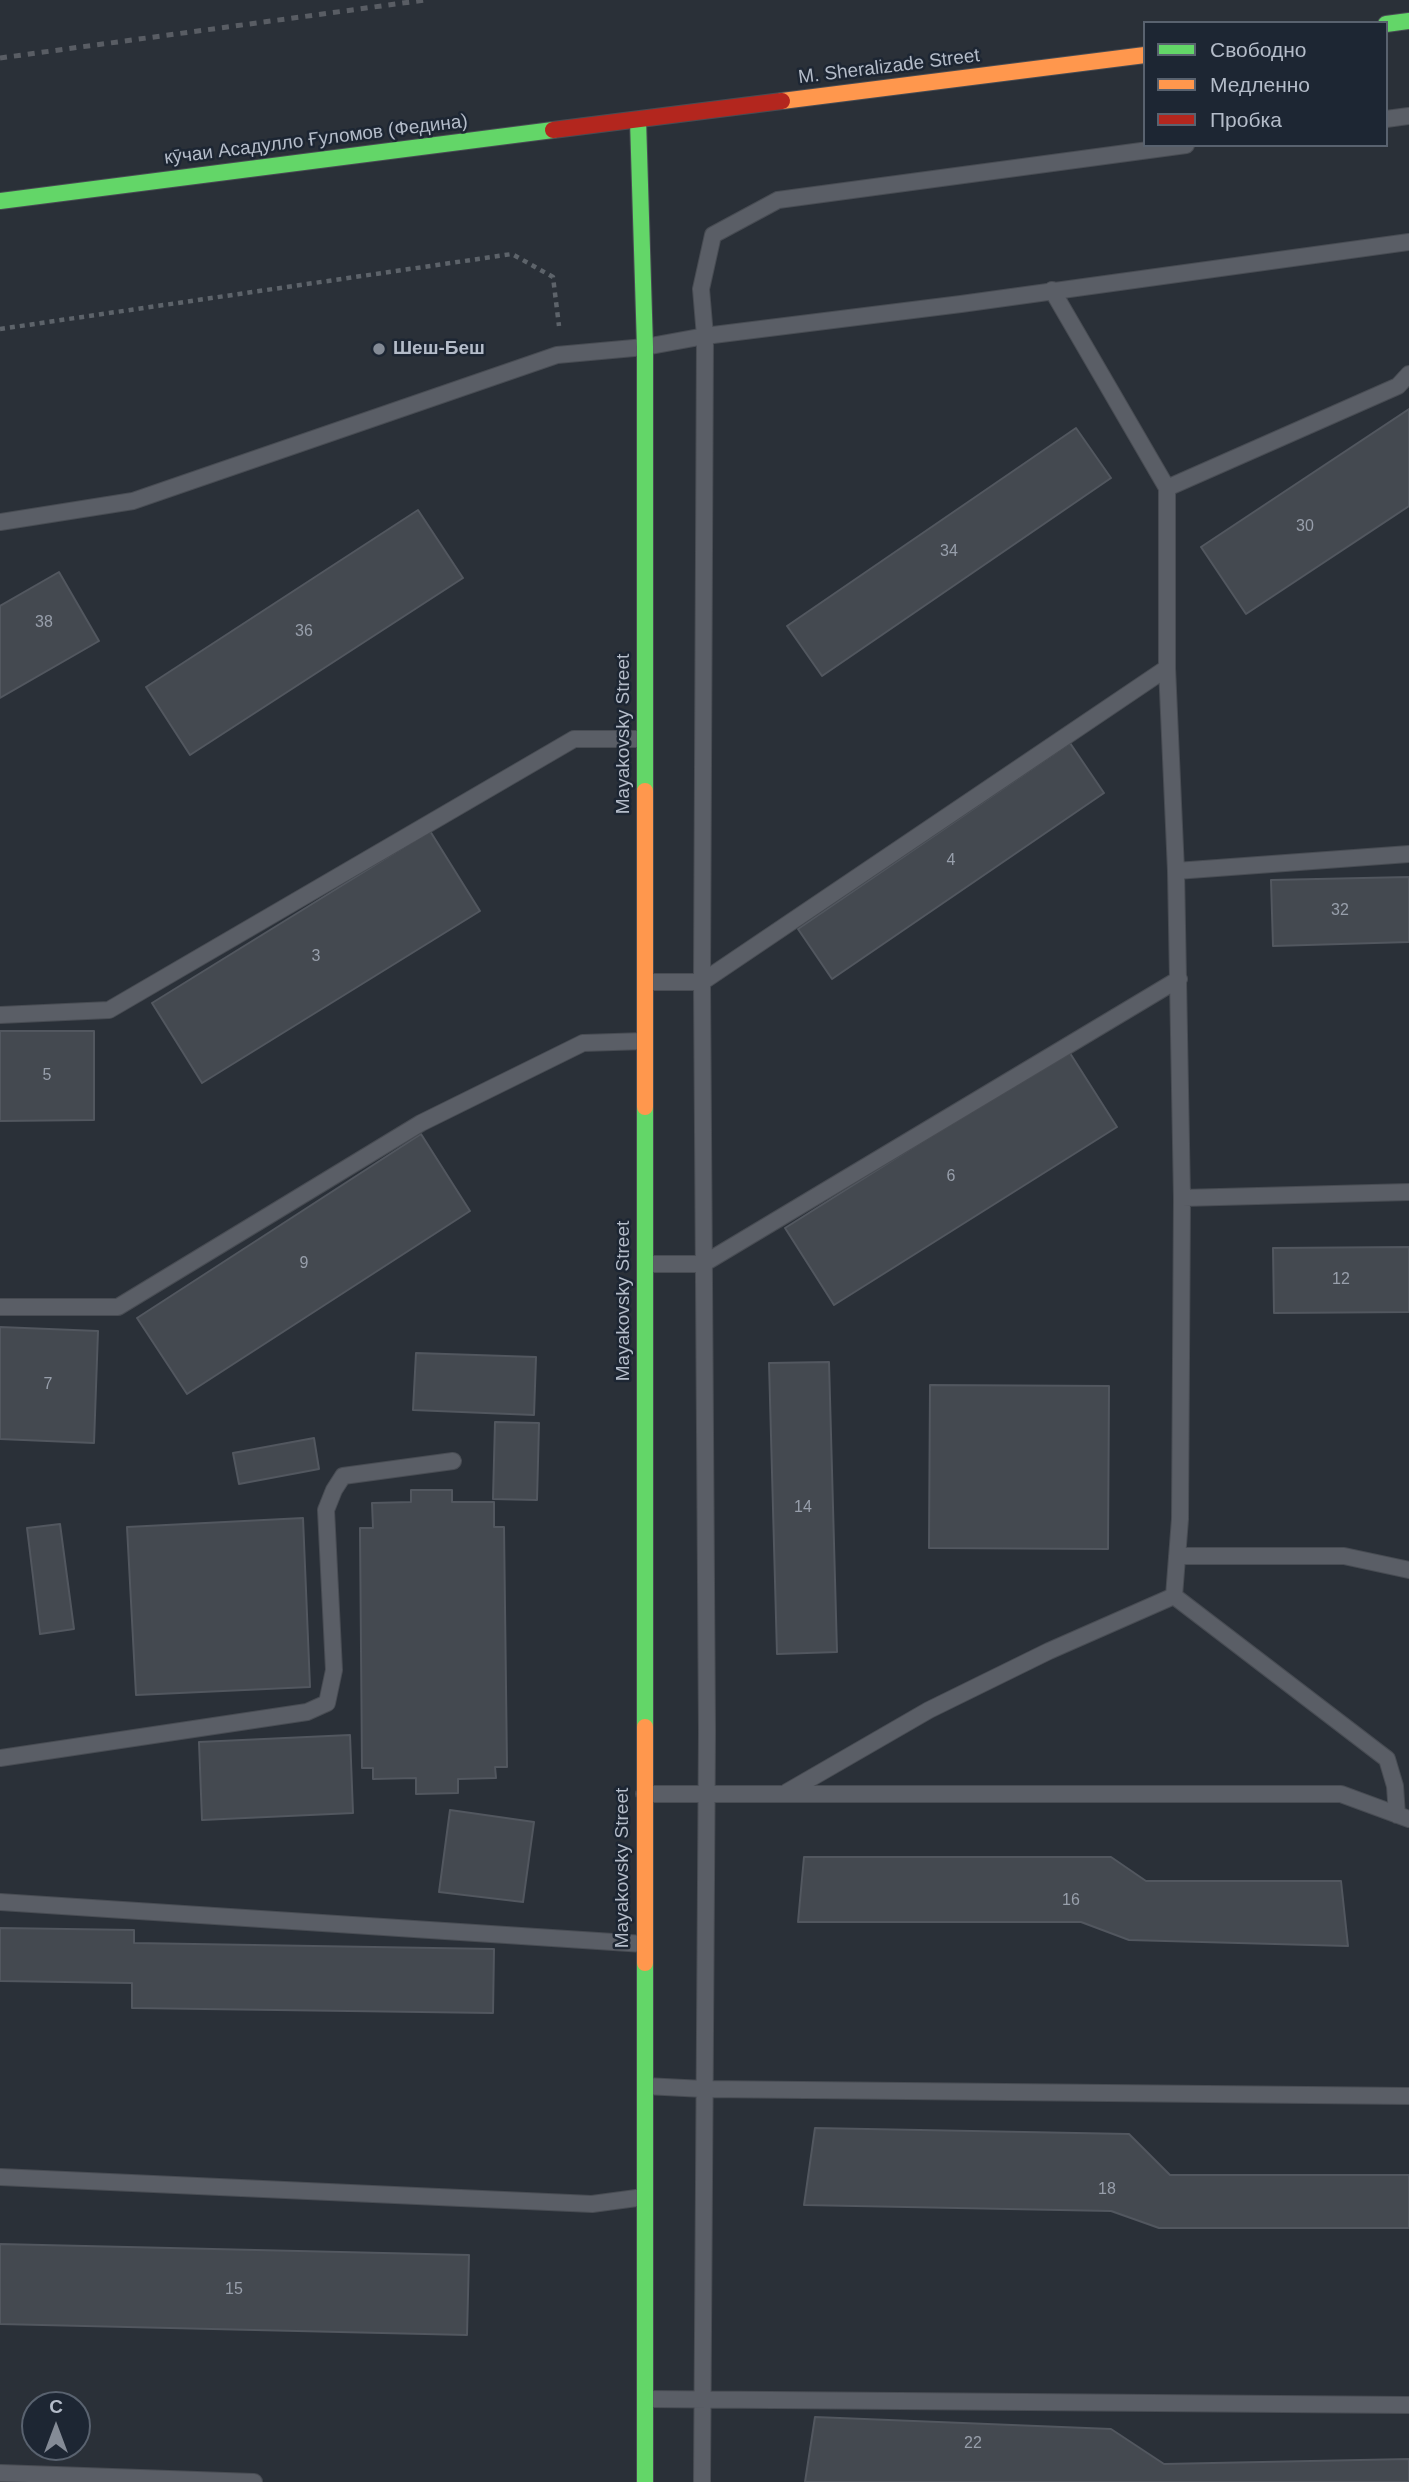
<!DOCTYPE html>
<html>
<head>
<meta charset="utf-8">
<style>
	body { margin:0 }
	#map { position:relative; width:1409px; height:2482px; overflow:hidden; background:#2a3038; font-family:Arial,sans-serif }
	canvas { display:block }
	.legend { position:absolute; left:1143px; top:21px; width:245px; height:126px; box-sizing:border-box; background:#1d2633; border:2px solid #59626f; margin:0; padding:9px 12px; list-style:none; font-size:21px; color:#b4bcc9 }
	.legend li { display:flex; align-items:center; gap:14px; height:35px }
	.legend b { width:35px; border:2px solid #59626f }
	.north { position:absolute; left:21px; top:2391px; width:70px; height:70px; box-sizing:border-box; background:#1d2633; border:2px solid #59626f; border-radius:50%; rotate:0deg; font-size:19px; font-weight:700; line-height:28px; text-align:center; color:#b4bcc9 }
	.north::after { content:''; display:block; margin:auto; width:24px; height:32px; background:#848b96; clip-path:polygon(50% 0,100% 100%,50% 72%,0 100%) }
</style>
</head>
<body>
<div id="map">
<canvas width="1409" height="2482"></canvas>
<ul class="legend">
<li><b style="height:9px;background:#63d668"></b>Свободно</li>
<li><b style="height:9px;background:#ff974d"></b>Медленно</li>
<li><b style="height:9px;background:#b3261e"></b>Пробка</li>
</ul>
<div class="north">С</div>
</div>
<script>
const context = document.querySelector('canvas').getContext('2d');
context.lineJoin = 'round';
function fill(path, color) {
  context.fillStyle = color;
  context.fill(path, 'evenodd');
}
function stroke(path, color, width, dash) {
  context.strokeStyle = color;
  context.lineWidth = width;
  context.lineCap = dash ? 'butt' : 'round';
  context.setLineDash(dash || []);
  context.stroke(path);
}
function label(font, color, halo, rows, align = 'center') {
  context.font = font + ' Arial,sans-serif';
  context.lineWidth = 5;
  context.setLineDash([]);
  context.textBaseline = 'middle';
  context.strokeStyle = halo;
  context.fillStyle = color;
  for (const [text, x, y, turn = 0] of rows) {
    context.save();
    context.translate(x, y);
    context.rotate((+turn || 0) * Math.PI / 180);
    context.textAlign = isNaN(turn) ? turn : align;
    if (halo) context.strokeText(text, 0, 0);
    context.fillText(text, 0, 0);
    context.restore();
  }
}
const building = new Path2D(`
	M1409,409V506L1246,614L1201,547Z
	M1076,428L1111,478L822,676L787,626Z
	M418,510L463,578L190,755L146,687Z
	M59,572L99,641L0,698V606Z
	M1070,743L1104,793L832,979L798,929Z
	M430,831L480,911L202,1083L152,1003Z
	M1409,877V942L1273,946L1271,880Z
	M0,1031H94V1120L0,1121Z
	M1068,1050L1117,1127L834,1305L785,1228Z
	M421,1134L470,1211L187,1394L137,1318Z
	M1409,1247V1312L1274,1313L1273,1248Z
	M0,1327L98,1331L94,1443L0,1439Z
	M416,1353L536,1357L534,1415L413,1410Z
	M829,1362L837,1652L777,1654L769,1363Z
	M930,1385L1109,1386L1108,1549L929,1548Z
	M495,1422L539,1423L537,1500L493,1499Z
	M314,1438L319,1469L239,1484L233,1453Z
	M411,1490H452V1502H494V1527H504L507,1767H495L496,1778L458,1779V1793L416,1794V1778L373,1779V1768H362L360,1528H373L372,1503L411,1502Z
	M303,1518L310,1687L136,1695L127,1527Z
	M60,1524L74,1629L40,1634L27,1528Z
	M350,1735L353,1813L202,1820L199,1742Z
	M450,1810L534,1822L523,1902L439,1892Z
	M804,1857H1111L1146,1881H1341L1348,1946L1129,1940L1081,1922H798Z
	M0,1928L134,1930V1943L494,1949L493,2013L132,2008V1983L0,1981Z
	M815,2128L1129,2134L1170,2175H1409V2228H1159L1111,2211L804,2205Z
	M0,2244L469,2255L467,2335L0,2324Z
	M815,2417L1111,2429L1164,2464L1409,2459V2482H805Z`);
fill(building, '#444950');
stroke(building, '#52575f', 2);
const lane = new Path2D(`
	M1386,119L1409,116
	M1052,290L1167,488V668L1176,871L1182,1198
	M1167,488L1398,386L1409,374
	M0,522L133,501L557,355L645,347L705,336L961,304L1409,242
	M1176,871L1409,854
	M646,982H702L1167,668
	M0,1015L109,1010L574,739H644
	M645,1264H703L1179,979
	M0,1307H118L421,1123L583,1043L645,1041
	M1177,1556H1344L1409,1570
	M1174,1596L1387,1759L1395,1786L1397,1815
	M0,1758L307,1712L327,1703L334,1670L326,1510L334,1490L343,1476L453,1461
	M787,1792L929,1710L1049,1651L1174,1596L1180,1519L1182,1198L1409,1192
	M644,1794H1341L1409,1819
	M0,1902L644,1944
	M645,2086L704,2089L1409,2096
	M0,2177L592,2204L644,2197
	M645,2399L1409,2405
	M0,2473L254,2482
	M702,2482L707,1731L702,982L705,336L701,289L713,235L778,200L1186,145`);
const fast = new Path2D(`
	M1386,24L1409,21
	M638,120L645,347V791
	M0,201L553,130
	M645,1107V1727
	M645,1963V2482`);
const slow = new Path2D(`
	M782,101L1145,55
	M645,791V1107
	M645,1727V1963`);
const jam = new Path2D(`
	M553,130L782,101`);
stroke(lane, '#484c53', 18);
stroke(fast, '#484c53', 18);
stroke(slow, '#484c53', 18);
stroke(jam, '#484c53', 18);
stroke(new Path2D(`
	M0,329L512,254L553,277L559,326`), '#5d636a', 4.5, [5, 5]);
stroke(lane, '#5a5e66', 16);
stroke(fast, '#63d668', 16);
stroke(slow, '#ff974d', 16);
stroke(jam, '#b3261e', 16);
stroke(new Path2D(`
	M0,58L425,0`), '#595d64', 5, [7, 7]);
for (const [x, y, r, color] of [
	[379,349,7,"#848b96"]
]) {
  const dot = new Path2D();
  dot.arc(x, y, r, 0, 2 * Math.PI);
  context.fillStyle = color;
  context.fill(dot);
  stroke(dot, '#1d2633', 2.5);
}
label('16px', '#989fab', null, [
	["30",1305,527],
	["34",949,552],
	["38",44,623],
	["36",304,632],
	["4",951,861],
	["32",1340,911],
	["3",316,957],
	["5",47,1076],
	["6",951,1177],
	["9",304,1264],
	["12",1341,1280],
	["7",48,1385],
	["14",803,1508],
	["16",1071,1901],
	["18",1107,2190],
	["15",234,2290],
	["22",973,2444]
]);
label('19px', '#b4bcc9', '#1d2633', [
	["M. Sheralizade Street",889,67,-7],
	["кӯчаи Асадулло Ғуломов (Федина)",316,140,-7],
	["Mayakovsky Street",624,734,-90],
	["Mayakovsky Street",624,1301,-90],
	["Mayakovsky Street",623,1868,-90]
]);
label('bold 19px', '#b4bcc9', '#1d2633', [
	["Шеш-Беш",393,349]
], 'left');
</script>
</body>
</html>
